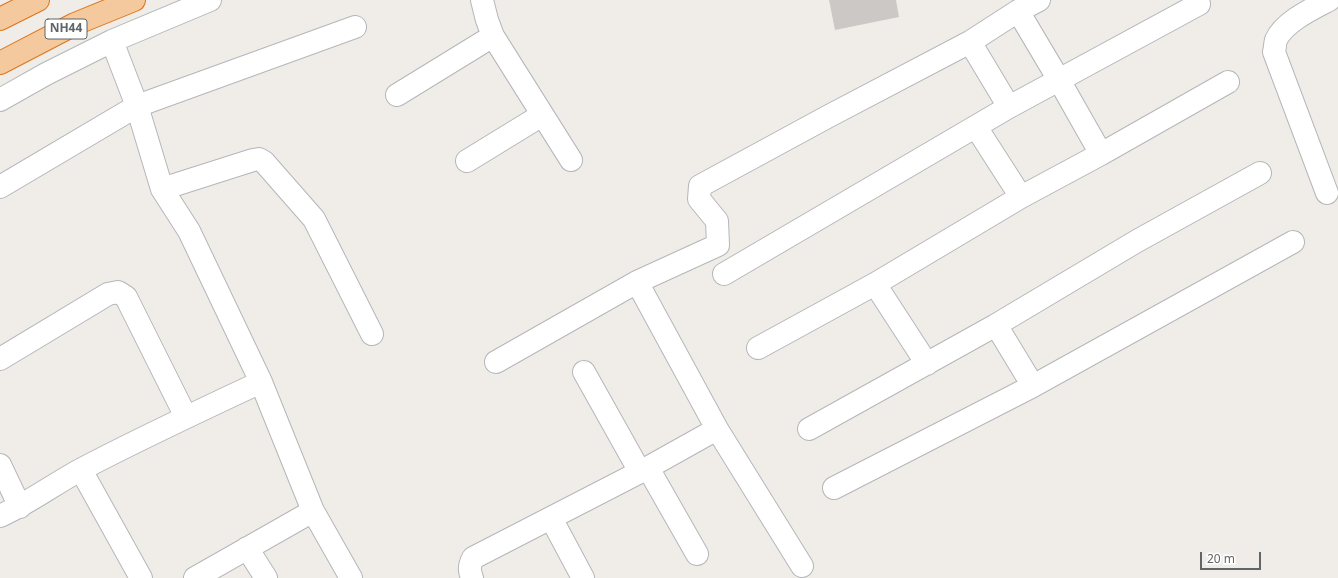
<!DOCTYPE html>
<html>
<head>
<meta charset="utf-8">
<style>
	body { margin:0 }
	#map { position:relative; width:1338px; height:578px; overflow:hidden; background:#f0ede9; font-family:"Noto Sans",sans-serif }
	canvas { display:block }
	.scale { position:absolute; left:1200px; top:552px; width:61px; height:18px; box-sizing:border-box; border:2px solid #606567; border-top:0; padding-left:5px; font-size:12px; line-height:14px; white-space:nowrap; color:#606567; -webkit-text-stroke:3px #fff; paint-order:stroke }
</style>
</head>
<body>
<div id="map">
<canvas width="1338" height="578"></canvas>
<div class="scale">20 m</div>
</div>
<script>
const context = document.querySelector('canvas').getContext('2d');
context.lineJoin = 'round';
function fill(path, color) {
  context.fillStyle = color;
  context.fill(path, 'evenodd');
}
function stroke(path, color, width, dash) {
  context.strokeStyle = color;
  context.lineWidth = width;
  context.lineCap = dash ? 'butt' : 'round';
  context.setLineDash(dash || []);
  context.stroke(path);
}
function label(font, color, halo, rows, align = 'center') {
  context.font = font + ' "Noto Sans",sans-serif';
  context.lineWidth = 3;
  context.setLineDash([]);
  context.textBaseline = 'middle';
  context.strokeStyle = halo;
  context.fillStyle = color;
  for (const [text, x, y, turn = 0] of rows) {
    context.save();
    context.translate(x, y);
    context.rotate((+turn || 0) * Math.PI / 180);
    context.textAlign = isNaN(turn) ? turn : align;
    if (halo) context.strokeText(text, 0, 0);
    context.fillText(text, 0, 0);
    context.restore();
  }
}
fill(new Path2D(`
	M829,0H896L899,17L835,30Z`), '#ccc8c5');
const minor = new Path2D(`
	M482,0L487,20L493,36L571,160
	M1018,11L1059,80L1101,154
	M112,41L137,106L162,189L189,231L261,382L313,511L351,578
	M970,42L1009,107
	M397,95L493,36
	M0,100L46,74L112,41L210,0
	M976,127L1021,197
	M467,161L542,115
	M0,187L137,106L355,27
	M162,189L253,160L259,159L264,162L314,219L372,334
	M1327,193L1274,52C1275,48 1275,43 1276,40C1284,22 1312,9 1329,0
	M724,274L1009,107L1199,4
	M875,284L927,364
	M996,325L1033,386L1293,242
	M758,348L875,284L1021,197L1101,154L1228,82
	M0,359L108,294L118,292L126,297L186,417
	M496,362L637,282
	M584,372L640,472
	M717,429L802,566
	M809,429L996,325L1137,241L1260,173
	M0,465L20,507
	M648,468L697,554
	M81,470L141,578
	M834,488L1033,386
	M0,516C29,503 54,484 82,469C141,438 201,410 261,382
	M551,518L583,578
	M247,548L266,578
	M195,578L313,511
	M472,578C469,570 469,566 473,558L640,472L717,429L637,282L718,245L717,221L699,199L700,186L829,116L970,42L1018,11L1039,0`);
const highway = new Path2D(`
	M0,19L38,0
	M0,63L75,24L134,0`);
stroke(minor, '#b3b7b9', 24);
stroke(highway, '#e17318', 24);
stroke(minor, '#fff', 22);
stroke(highway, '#f3c99d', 22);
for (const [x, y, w] of [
	[66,29,42]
]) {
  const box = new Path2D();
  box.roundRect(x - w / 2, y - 10, w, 20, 3);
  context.fillStyle = '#fff';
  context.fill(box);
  stroke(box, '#606567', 1);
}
label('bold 12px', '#606567', null, [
	["NH44",66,29]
]);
</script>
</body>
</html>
